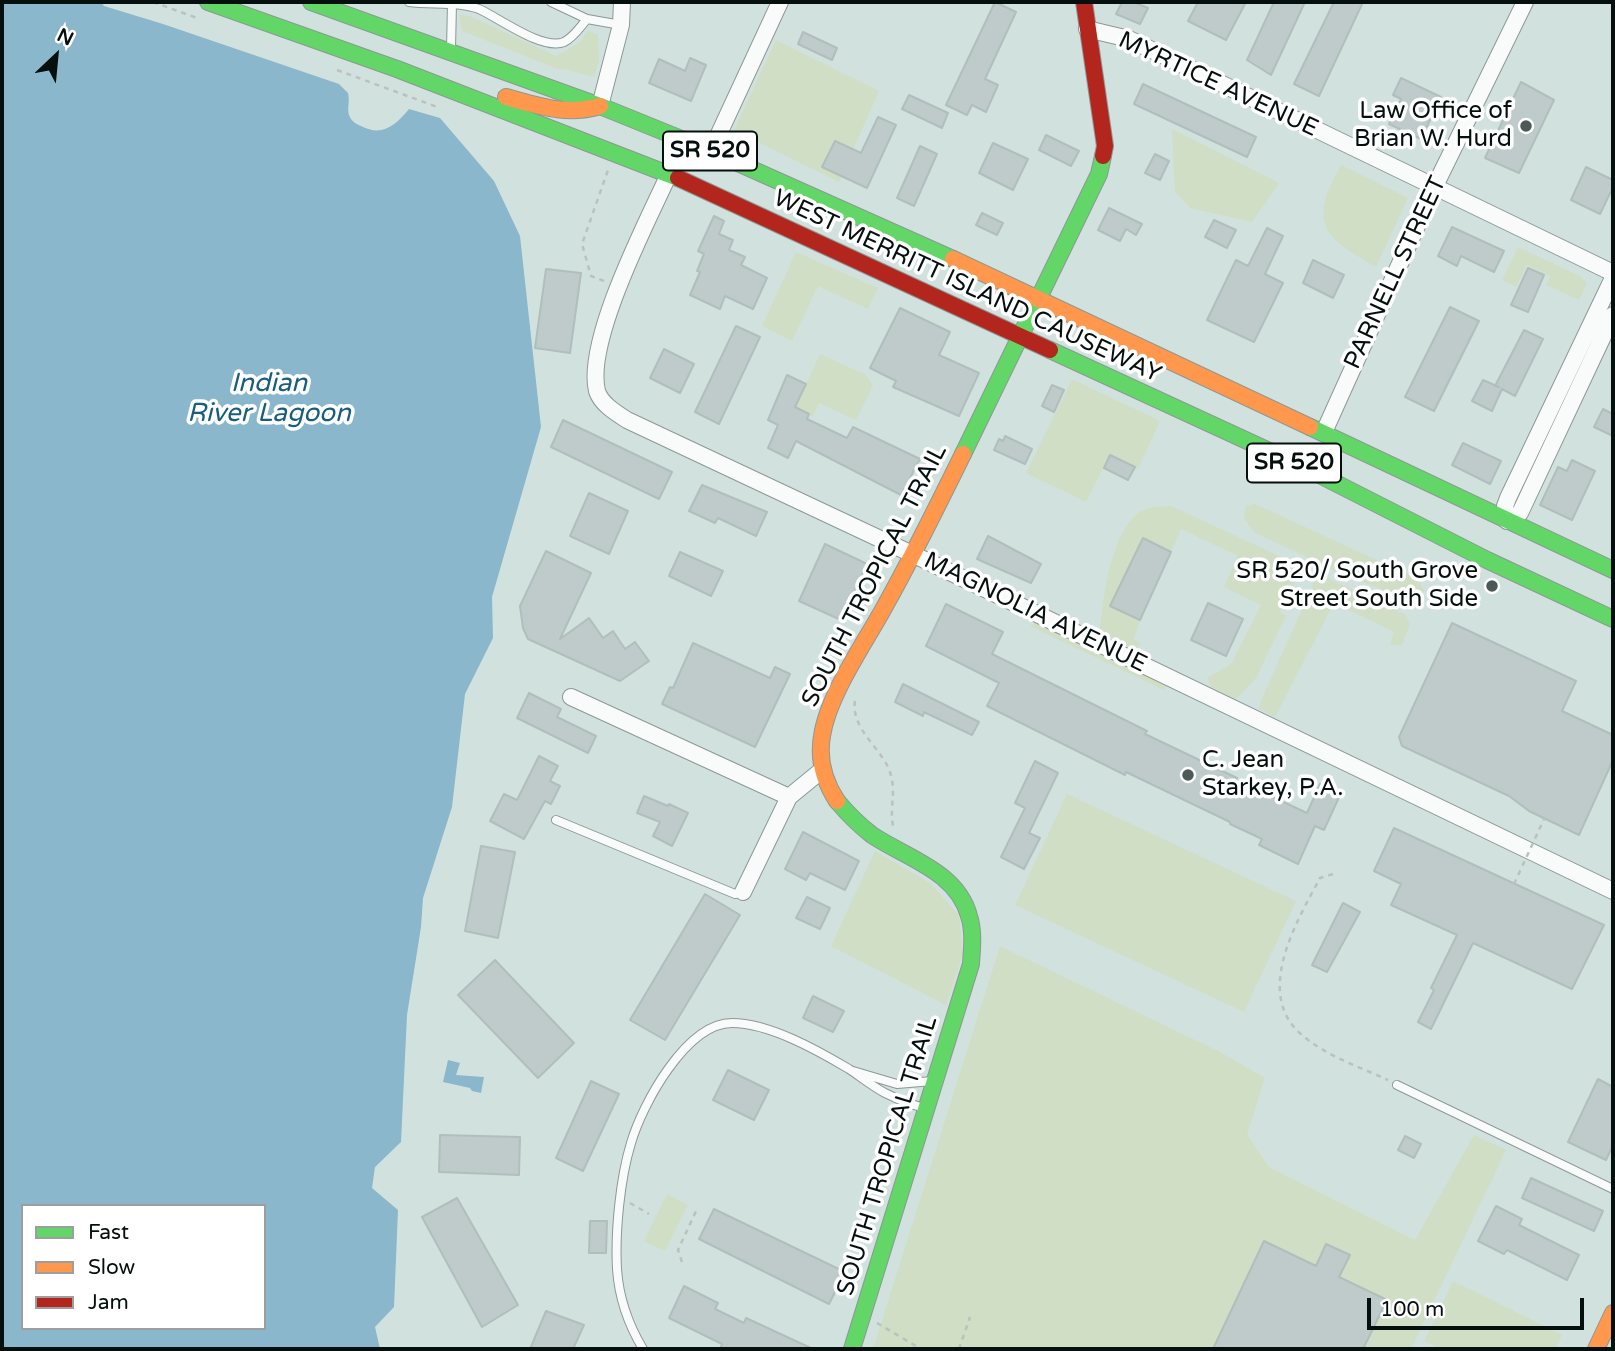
<!DOCTYPE html>
<html>
<head>
<meta charset="utf-8">
<style>
	body { margin:0 }
	#map { position:relative; width:1615px; height:1351px; overflow:hidden; background:#d1e2de; font-family:"Varela Round",sans-serif }
	canvas { display:block }
	.frame { position:absolute; inset:0; border:4px solid #050f0d; pointer-events:none }
	.legend { position:absolute; left:21px; top:1204px; width:245px; height:126px; box-sizing:border-box; background:#fff; border:2px solid #9b9f9e; margin:0; padding:9px 12px; list-style:none; font-size:21px; color:#050f0d }
	.legend li { display:flex; align-items:center; gap:14px; height:35px }
	.legend b { width:35px; border:2px solid #9b9f9e }
	.north { position:absolute; left:21px; top:21px; width:70px; height:70px; -webkit-text-stroke:5px #fff; paint-order:stroke; rotate:26deg; font-size:19px; font-weight:700; line-height:28px; text-align:center; color:#050f0d }
	.north::after { content:''; display:block; margin:auto; width:24px; height:32px; background:#050f0d; clip-path:polygon(50% 0,100% 100%,50% 72%,0 100%) }
	.scale { position:absolute; left:1367px; top:1298px; width:217px; height:32px; box-sizing:border-box; border:4px solid #050f0d; border-top:0; padding-left:9px; font-size:21px; line-height:24px; white-space:nowrap; color:#050f0d; -webkit-text-stroke:5px #fff; paint-order:stroke }
</style>
</head>
<body>
<div id="map">
<canvas width="1615" height="1351"></canvas>
<div class="frame"></div>
<ul class="legend">
<li><b style="height:9px;background:#63d668"></b>Fast</li>
<li><b style="height:9px;background:#ff974d"></b>Slow</li>
<li><b style="height:9px;background:#b3261e"></b>Jam</li>
</ul>
<div class="north">N</div>
<div class="scale">100 m</div>
</div>
<script>
const context = document.querySelector('canvas').getContext('2d');
context.lineJoin = 'round';
function fill(path, color) {
  context.fillStyle = color;
  context.fill(path, 'evenodd');
}
function stroke(path, color, width, dash) {
  context.strokeStyle = color;
  context.lineWidth = width;
  context.lineCap = dash ? 'butt' : 'round';
  context.setLineDash(dash || []);
  context.stroke(path);
}
function label(font, color, halo, rows, align = 'center') {
  context.font = font + ' "Varela Round",sans-serif';
  context.lineWidth = 7;
  context.setLineDash([]);
  context.textBaseline = 'middle';
  context.strokeStyle = halo;
  context.fillStyle = color;
  for (const [text, x, y, turn = 0] of rows) {
    context.save();
    context.translate(x, y);
    context.rotate((+turn || 0) * Math.PI / 180);
    context.textAlign = isNaN(turn) ? turn : align;
    if (halo) context.strokeText(text, 0, 0);
    context.fillText(text, 0, 0);
    context.restore();
  }
}
fill(new Path2D(`
	M459,15L470,16L556,56L579,43L588,31L598,35L599,60L594,77L565,69L560,70L462,31Z
	M776,40L879,91L839,182L734,130Z
	M1172,129L1279,183L1252,222L1190,208L1175,192Z
	M1341,165L1408,198L1376,267C1352,252 1318,239 1324,205C1326,192 1335,177 1341,165Z
	M1518,247L1580,276L1587,283L1579,300L1546,285L1550,276L1527,265L1516,287L1502,280Z
	M796,252L878,288L868,309L818,286L792,341L762,326Z
	M820,354L866,375L873,385L856,420L819,403L813,417L795,408Z
	M1072,379L1160,421L1138,469L1110,455L1086,502L1026,473Z
	M1255,504L1418,579L1424,590L1421,599L1412,601L1335,571L1254,532L1244,518L1246,506Z
	M1171,506L1290,561L1301,571L1280,612L1286,616L1256,678L1236,699L1211,687L1207,678L1231,664L1261,605L1224,587L1238,556L1181,529L1171,552L1142,538L1110,606L1140,620L1134,639L1141,644L1137,648L1126,646L1100,631C1103,600 1111,525 1144,510C1151,506 1163,507 1171,506Z
	M1318,574L1405,614L1410,624L1402,645H1390L1394,632L1334,603L1275,717L1259,709L1262,698Z
	M1036,622L1160,679L1166,686L1164,690L1030,626Z
	M1067,794L1296,901L1244,1012L1015,905Z
	M875,851L930,883L959,915L963,954L946,1005L831,946Z
	M1000,946L1220,1052L1265,1078L1247,1134L1269,1167L1415,1240L1474,1135L1506,1150L1411,1349H873Z
	M667,1194L688,1205L665,1251L644,1241Z
	M1453,1281L1562,1335L1555,1349H1440L1424,1341Z`), '#cfdec4');
fill(new Path2D(`
	M2,2H101L104,6L163,24L339,84L348,93C350,100 347,109 349,115C351,121 356,124 361,126C382,137 395,126 409,109L440,118L494,181L520,236L541,427L492,597L493,638L465,694L452,807L423,898L421,927L407,1015L401,1142L375,1167L372,1188L398,1210L394,1307L375,1327L380,1349H2ZM23,1206H264V1328H23Z
	M448,1060L460,1063L456,1075L484,1077L481,1093L472,1091L470,1088L443,1082Z`), '#8ab7cc');
const building = new Path2D(`
	M995,2L1016,12L985,79L998,85L986,112L972,105L967,115L946,105Z
	M1122,2H1133L1148,8L1140,24L1116,14Z
	M1198,2H1246L1226,40L1188,21Z
	M1274,2H1305L1271,75L1247,60Z
	M1334,2H1363L1319,96L1294,84Z
	M803,32L837,48L832,60L798,44Z
	M690,58L706,65L691,101L649,83L659,59L685,71Z
	M1401,78L1441,97L1421,139L1389,124L1401,99L1393,95Z
	M1521,82L1554,100L1519,173L1485,158Z
	M1143,84L1256,137L1247,157L1134,104Z
	M909,95L948,113L942,128L902,109Z
	M878,117L896,125L867,188L822,167L835,141L861,153Z
	M1046,135L1079,151L1071,166L1039,150Z
	M993,143L1028,159L1013,190L979,173Z
	M920,146L937,154L914,206L897,198Z
	M1155,154L1169,161L1160,180L1145,173Z
	M1586,167L1613,180V187L1600,214L1571,200Z
	M1109,208L1142,224L1136,235L1126,229L1120,241L1098,230Z
	M982,213L1003,223L997,235L976,225Z
	M714,216L724,221L719,234L733,240L729,250L745,257L741,265L767,278L753,309L725,296L720,309L690,295L700,272L697,271L704,254L698,251Z
	M1214,220L1236,230L1227,248L1205,237Z
	M1452,227L1504,251L1494,272L1461,256L1457,266L1438,256Z
	M1267,228L1283,236L1265,274L1283,283L1254,342L1207,320L1236,260L1248,266Z
	M1313,260L1344,275L1333,298L1303,283Z
	M1528,268L1544,275L1528,312L1511,305Z
	M546,269L581,273L570,353L535,348Z
	M1450,307L1479,321L1434,411L1405,397Z
	M900,308L950,332L939,355L979,373L959,416L893,387L896,381L870,368Z
	M736,326L760,337L719,424L695,412Z
	M1524,330L1543,339L1515,396L1502,389L1492,411L1472,401L1483,380L1499,387L1495,386Z
	M664,349L694,364L680,393L650,378Z
	M787,375L806,384L795,407L809,414L807,419L847,438L853,427L920,459L901,495L796,441L788,458L768,448L778,425L768,420Z
	M1052,385L1064,390L1054,412L1042,406Z
	M1603,409L1613,414V436L1594,427Z
	M563,420L672,472L659,499L551,447Z
	M1005,436L1032,449L1025,464L994,450L999,439L1003,441Z
	M1463,443L1501,461L1490,484L1452,465Z
	M1110,455L1135,467L1128,480L1104,468Z
	M1572,460L1595,471L1572,520L1540,505L1558,467L1567,471Z
	M702,485L767,512L756,536L718,518L715,523L689,511Z
	M589,493L628,511L609,554L570,536Z
	M988,536L1041,564L1031,583L977,559Z
	M1143,538L1171,552L1140,620L1110,606Z
	M825,544L867,564L841,620L799,601Z
	M546,551L591,573L560,639L589,618L603,638L613,631L625,649L635,642L649,661L620,681L528,639L523,628L520,606Z
	M680,552L723,571L711,596L669,576Z
	M1208,603L1243,619L1226,656L1191,640Z
	M946,604L1003,632L992,654L1147,731L1145,734L1237,778L1236,780L1307,813L1320,784L1341,793L1324,830L1315,826L1298,864L1259,845L1262,839L1230,824V822L1126,772L1125,775L987,706L999,683L926,646Z
	M1452,623L1576,681L1562,711L1613,735V760L1579,835L1529,811L1509,796L1402,746L1399,737Z
	M693,643L770,678L775,667L790,674L755,747L662,704L670,687L673,688Z
	M903,684L979,722L972,735L924,712L923,716L895,702Z
	M529,693L561,709L557,717L596,736L588,753L517,718Z
	M539,756L558,766L550,781L560,786L551,804L545,801L524,839L490,821L504,794L517,800Z
	M1035,761L1058,773L1029,833L1040,838L1024,869L1001,857L1025,808L1015,803Z
	M644,796L668,806L669,804L688,813L672,846L653,836L660,822L637,813Z
	M1394,828L1604,925L1572,989L1473,943L1431,1029L1418,1022L1434,990L1431,988L1457,935L1391,905L1401,884L1374,871Z
	M803,832L859,861L845,890L810,873L806,880L785,869Z
	M481,846L515,852L498,938L465,931Z
	M705,894L740,915L665,1040L630,1020Z
	M807,897L830,908L820,929L796,918Z
	M1343,903L1360,912L1327,972L1312,965Z
	M495,960L574,1043L538,1078L458,995Z
	M813,996L844,1011L833,1032L803,1018Z
	M728,1070L769,1090L754,1120L713,1100Z
	M1598,1079L1613,1087V1145L1606,1160L1568,1142Z
	M591,1081L619,1094L583,1171L556,1158Z
	M440,1135L520,1137L519,1175L439,1172Z
	M1405,1136L1421,1144L1414,1158L1398,1150Z
	M1531,1178L1603,1211L1594,1231L1522,1198Z
	M457,1198L518,1305L482,1327L422,1217Z
	M1496,1206L1522,1219L1519,1225L1579,1255L1567,1280L1507,1250L1504,1254L1478,1241Z
	M714,1209L845,1272L829,1304L699,1239Z
	M590,1221H607L606,1253H589Z
	M1264,1241L1316,1266L1326,1244L1350,1255L1339,1277L1387,1300L1363,1349H1213Z
	M684,1286L718,1303L715,1309L744,1323L746,1318L813,1349H720L722,1344L669,1318Z
	M546,1311L584,1325L573,1349H530Z`);
fill(building, '#becbca');
stroke(building, '#b0bebc', 2);
const lane = new Path2D(`
	M409,2C432,5 458,1 479,9C499,18 543,51 564,42C574,37 580,27 587,19
	M551,2L587,19L621,25
	M451,49L452,3
	M556,820L735,894L743,892
	M853,1071L897,1084L933,1081
	M1397,1085L1613,1189
	M643,1349C628,1324 619,1299 617,1269C615,1232 620,1179 631,1143C642,1105 686,1023 732,1023C769,1023 817,1050 849,1069C861,1077 872,1086 885,1093C897,1099 910,1104 924,1108`);
const street = new Path2D(`
	M1087,29L1129,39L1613,273
	M600,106L621,25L622,2
	M711,151L780,2
	M669,174C647,222 585,341 597,391C601,404 616,413 627,420L929,562L1613,891
	M1613,278L1508,498L1505,506L1507,521L1520,513L1613,315
	M1324,432L1434,188L1525,2
	M571,697L789,797
	M743,892L789,797L822,770`);
const fast = new Path2D(`
	M208,2L397,69L678,178
	M311,2L600,106L711,151L953,259
	M1050,350L1306,468L1487,560L1613,619
	M1310,427L1613,570
	M963,454L1099,174L1103,156
	M837,801C848,814 859,825 872,835C906,858 957,871 969,916C974,931 972,948 971,964L852,1349`);
const slow = new Path2D(`
	M506,97C539,106 566,116 600,106
	M953,259L1310,427
	M837,801C824,781 818,759 822,736C828,695 865,643 885,606C913,556 938,505 963,454
	M1596,1349L1613,1313`);
const jam = new Path2D(`
	M1084,2L1105,146L1103,156
	M678,178L1050,350`);
stroke(lane, '#8c9895', 10);
stroke(street, '#8c9895', 18);
stroke(fast, '#8c9895', 18);
stroke(slow, '#8c9895', 18);
stroke(jam, '#8c9895', 18);
stroke(new Path2D(`
	M153,2L197,18
	M337,70L440,108
	M604,281L591,276L582,244L608,170
	M855,701C851,727 877,745 888,767C898,790 889,804 893,826
	M1333,874L1320,878C1297,921 1253,994 1302,1035C1326,1056 1360,1067 1388,1080
	M630,1203L649,1214
	M682,1262L678,1250L697,1209
	M877,1323L921,1349
	M959,1349L970,1317`), '#bbc1bf', 2.5, [5, 5]);
stroke(lane, '#f8fbfa', 8);
stroke(street, '#f8fbfa', 16);
stroke(fast, '#63d668', 16);
stroke(slow, '#ff974d', 16);
stroke(jam, '#b3261e', 16);
stroke(new Path2D(`
	M1514,884L1545,817`), '#bbc1bf', 2.5, [5, 5]);
for (const [x, y, r, color] of [
	[1526,126,7,"#4c5956"],
	[1492,586,7,"#4c5956"],
	[1188,775,7,"#4c5956"]
]) {
  const dot = new Path2D();
  dot.arc(x, y, r, 0, 2 * Math.PI);
  context.fillStyle = color;
  context.fill(dot);
  stroke(dot, '#fff', 2.5);
}
for (const [x, y, w] of [
	[710,151,94],
	[1294,463,94]
]) {
  const box = new Path2D();
  box.roundRect(x - w / 2, y - 19.5, w, 39, 5);
  context.fillStyle = '#fff';
  context.fill(box);
  stroke(box, '#050f0d', 2);
}
label('bold 23px', '#050f0d', null, [
	["SR 520",710,151],
	["SR 520",1294,463]
]);
label('24px', '#050f0d', '#fff', [
	["MYRTICE AVENUE",1218,85,25],
	["PARNELL STREET",1396,273,-65],
	["WEST MERRITT ISLAND CAUSEWAY",967,287,25],
	["SOUTH TROPICAL TRAIL",875,576,-63],
	["MAGNOLIA AVENUE",1035,613,26],
	["SOUTH TROPICAL TRAIL",888,1156,-73]
]);
label('24px', '#050f0d', '#fff', [
	["Law Office of",1512,112],
	["Brian W. Hurd",1512,140],
	["SR 520/ South Grove",1478,572],
	["Street South Side",1478,600],
	["C. Jean",1202,761,"left"],
	["Starkey, P.A.",1202,789,"left"]
], 'right');
label('italic 26px', '#185d7f', '#fff', [
	["Indian",269,384],
	["River Lagoon",269,414]
]);
</script>
</body>
</html>
